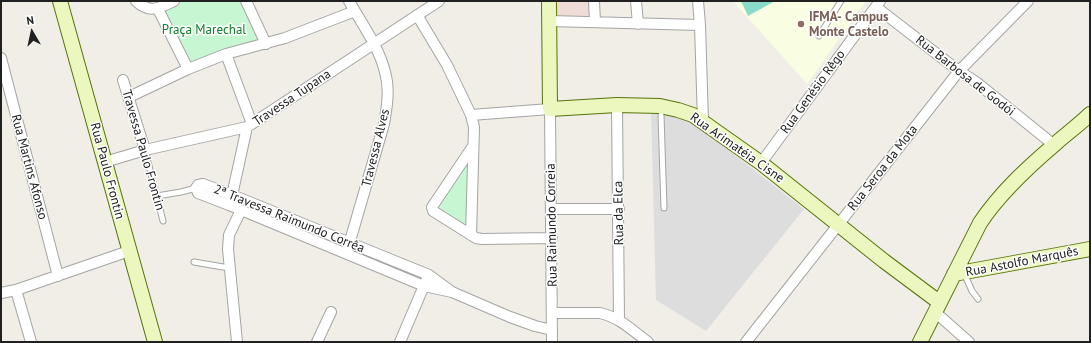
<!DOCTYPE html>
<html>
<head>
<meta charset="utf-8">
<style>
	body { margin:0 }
	#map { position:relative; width:1091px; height:343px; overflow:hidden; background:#f0eee7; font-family:"PT Sans",sans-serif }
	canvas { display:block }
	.frame { position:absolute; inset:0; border:2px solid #202020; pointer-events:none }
	.north { position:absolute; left:12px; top:12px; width:40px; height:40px; -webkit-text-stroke:3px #fff; paint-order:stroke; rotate:351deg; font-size:11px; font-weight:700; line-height:16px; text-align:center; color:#202020 }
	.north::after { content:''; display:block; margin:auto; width:14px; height:18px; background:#202020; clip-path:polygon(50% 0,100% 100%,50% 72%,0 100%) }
</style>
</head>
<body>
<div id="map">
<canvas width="1091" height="343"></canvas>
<div class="frame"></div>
<div class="north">N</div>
</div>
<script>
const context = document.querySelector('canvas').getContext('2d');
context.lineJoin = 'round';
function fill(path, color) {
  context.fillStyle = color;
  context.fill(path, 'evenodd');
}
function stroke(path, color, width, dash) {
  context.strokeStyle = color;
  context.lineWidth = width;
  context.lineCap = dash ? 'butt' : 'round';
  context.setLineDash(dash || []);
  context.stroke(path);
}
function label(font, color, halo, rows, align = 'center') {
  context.font = font + ' "PT Sans",sans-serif';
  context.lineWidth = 3;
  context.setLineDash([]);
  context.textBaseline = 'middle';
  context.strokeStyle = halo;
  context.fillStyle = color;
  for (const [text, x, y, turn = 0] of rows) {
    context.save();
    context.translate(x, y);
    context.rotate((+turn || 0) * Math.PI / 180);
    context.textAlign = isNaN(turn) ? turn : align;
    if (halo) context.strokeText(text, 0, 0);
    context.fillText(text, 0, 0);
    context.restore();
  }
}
fill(new Path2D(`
	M651,110L694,123L804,209L706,331L656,300Z`), '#dedddd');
fill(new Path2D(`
	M556,1H590V16H557Z`), '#f0dcd7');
fill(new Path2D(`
	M733,1H866L807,84Z`), '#f9fee2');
fill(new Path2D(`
	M178,1H243L262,40L189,66L162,9Z
	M469,157L466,228L433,209Z`), '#c7f7d2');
fill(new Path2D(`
	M741,1H775L748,16Z`), '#89dbc9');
const lane = new Path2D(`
	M819,36L841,1
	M661,115L664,208
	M145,150L163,221
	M157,196L181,192L196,188
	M194,262L229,268
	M964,273L972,291L978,299`);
const street = new Path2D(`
	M136,1C150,14 159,8 174,1
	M246,1L266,44
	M594,1L595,22
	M636,1L638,24
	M698,1L700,25L703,122
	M876,7L959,71L976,82L1054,145
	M158,9L188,69
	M417,15L447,65L471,115L474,127L471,235
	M549,21L700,25
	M226,54L252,124
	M1,58L58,276
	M123,80L145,150
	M129,97L188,69L226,54L285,38L355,11
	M617,105L619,320
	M471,115L550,109L552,342
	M473,146L432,207L433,211L476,238L482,239L552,238
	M105,162L145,150L247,127L439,1
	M761,163L880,1
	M231,200L247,127
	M551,209H619
	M348,248L384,124C387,107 390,89 385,72C379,47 362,24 349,1
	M16,290L31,342
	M452,292L429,275L232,195L203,184L198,185L196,188L198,193L229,205L424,286L452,292L510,317L535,326L552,330
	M1,293L16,290L129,251
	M935,312L969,342
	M553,313H600C619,317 633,331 648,342
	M237,342L228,249L229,235L241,210
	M317,342L331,312
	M400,342L426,281
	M746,342L959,71L1028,1`);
const secondary = new Path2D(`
	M60,1L155,342
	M549,1L550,109L617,105L660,106L678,110L693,115L761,163L884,261L939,302
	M954,274L1090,249
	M920,342L980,223C1000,193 1027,168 1054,145C1066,134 1079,125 1090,114`);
stroke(lane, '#a4a4a4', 7);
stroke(street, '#a4a4a4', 12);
stroke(secondary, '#57730a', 16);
stroke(lane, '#fff', 5);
stroke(street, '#fff', 10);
stroke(secondary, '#ebf7be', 14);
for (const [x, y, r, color] of [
	[801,24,4,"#8d6e63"]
]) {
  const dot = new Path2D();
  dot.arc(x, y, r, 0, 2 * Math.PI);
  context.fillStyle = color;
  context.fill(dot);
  stroke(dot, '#fff', 1.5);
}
label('bold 13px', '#785e54', '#fff', [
	["IFMA- Campus",809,17],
	["Monte Castelo",809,32]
], 'left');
label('13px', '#117b2b', '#fff', [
	["Praça Marechal",204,30]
]);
label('13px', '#202020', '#fff', [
	["Rua Barbosa de Godói",965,76,38],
	["Rua Genésio Rêgo",813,92,-54],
	["Travessa Tupana",292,98,-34],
	["Travessa Alves",376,148,-76],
	["Rua Arimatéia Cisne",737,148,35],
	["Travessa Paulo Frontin",143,150,74],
	["Rua Martins Afonso",29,167,75],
	["Rua Seroa da Mota",883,168,-52],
	["Rua Paulo Frontin",107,171,75],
	["Rua da Elca",619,213,-91],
	["2ª Travessa Raimundo Corrêa",289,219,22],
	["Rua Raimundo Correia",552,225,-91],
	["Rua Astolfo Marquês",1022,262,-11]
]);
</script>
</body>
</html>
